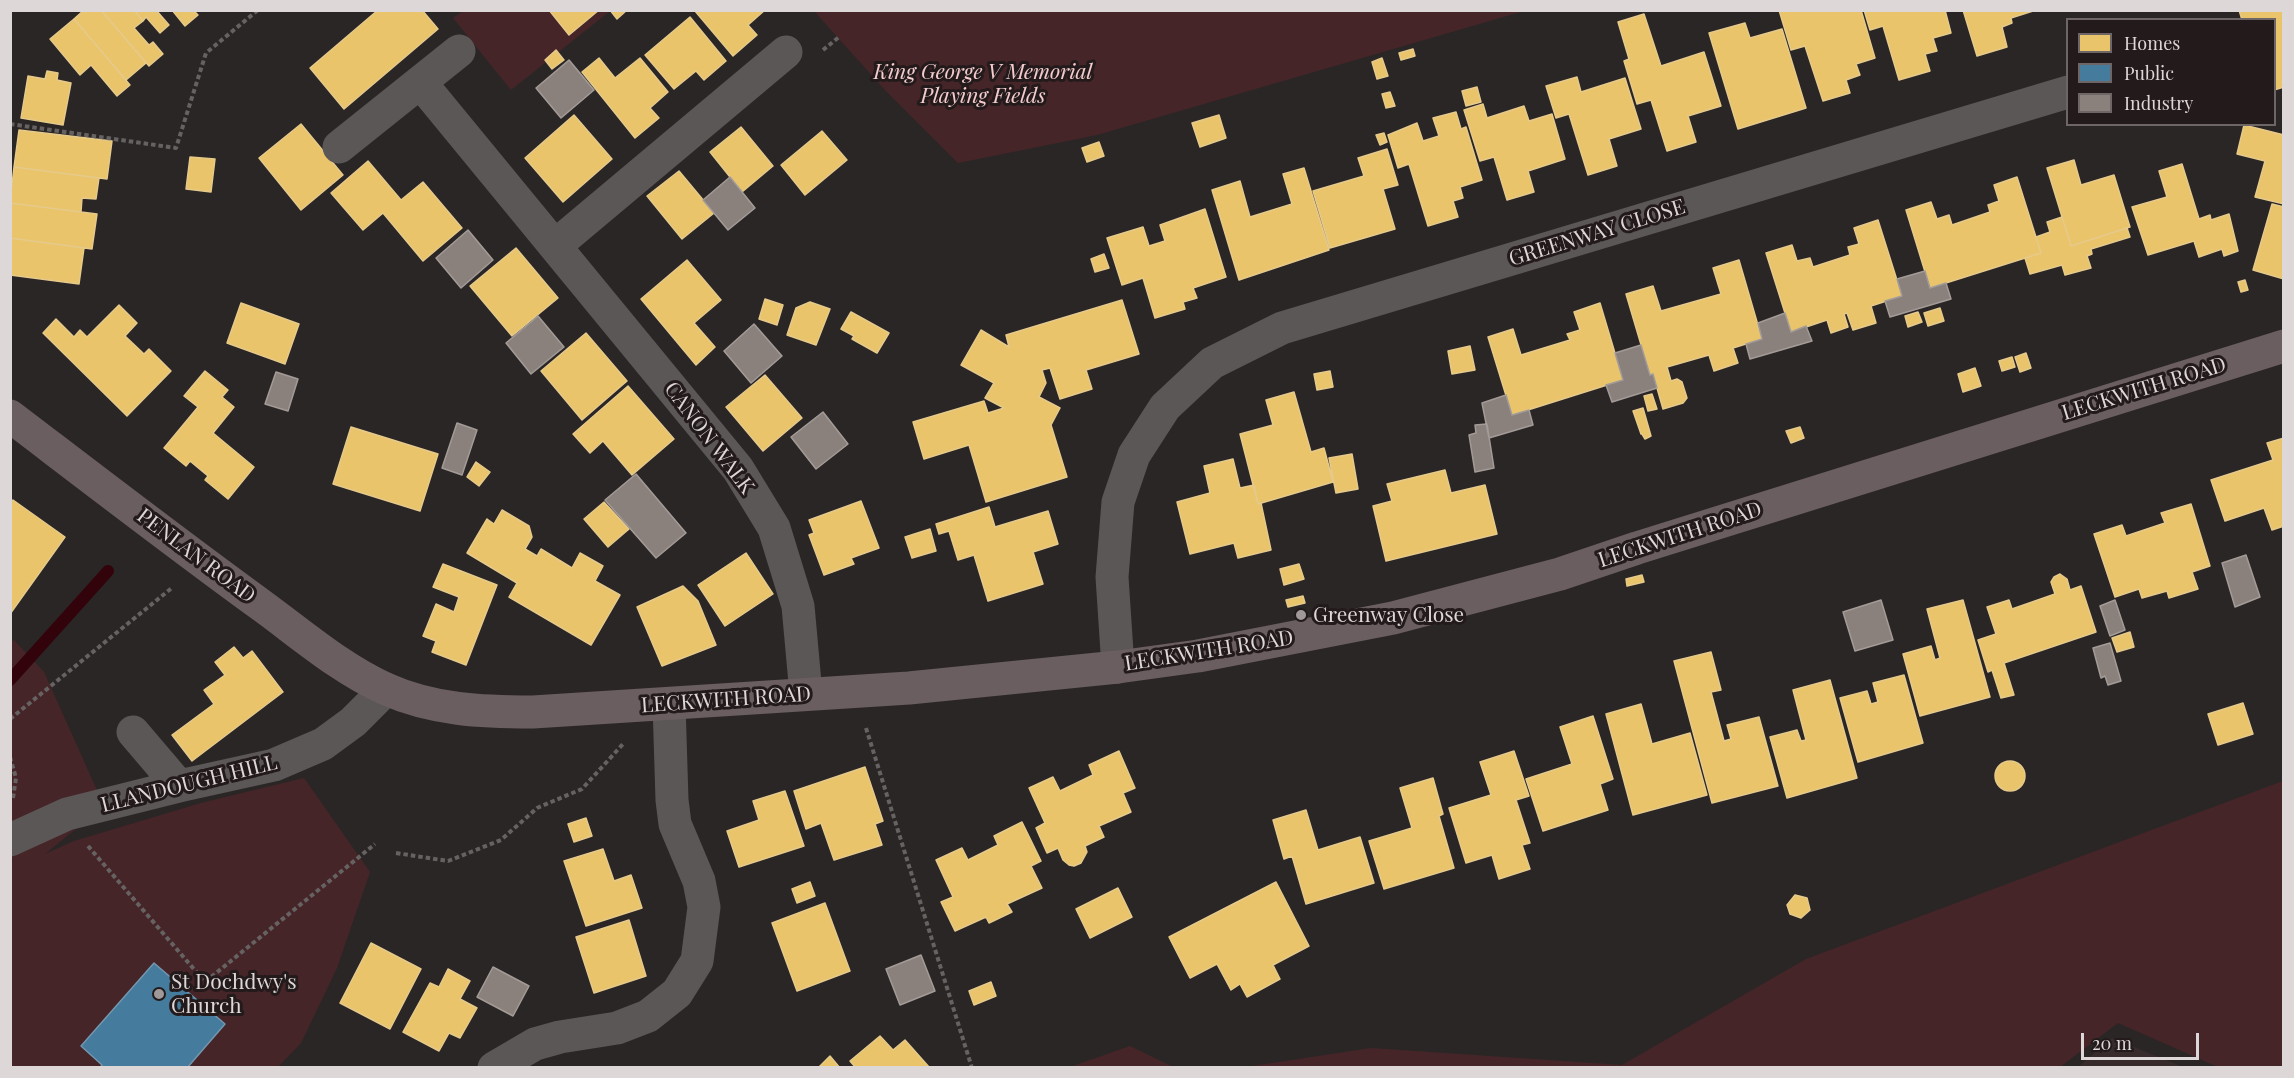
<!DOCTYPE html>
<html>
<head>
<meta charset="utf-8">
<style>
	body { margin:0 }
	#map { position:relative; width:2294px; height:1078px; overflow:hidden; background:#2b2626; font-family:"Playfair Display",serif }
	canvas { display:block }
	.frame { position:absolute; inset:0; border:12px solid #ded7d7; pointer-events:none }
	.legend { position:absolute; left:2066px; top:18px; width:210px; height:108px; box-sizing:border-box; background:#231a1b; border:2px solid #6e6666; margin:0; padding:8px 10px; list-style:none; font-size:18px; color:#ded7d7 }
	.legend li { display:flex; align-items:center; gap:12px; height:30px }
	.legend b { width:30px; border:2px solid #6e6666 }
	.scale { position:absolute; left:2081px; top:1033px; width:118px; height:27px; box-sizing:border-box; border:3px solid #ded7d7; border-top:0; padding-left:8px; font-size:18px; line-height:21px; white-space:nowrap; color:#ded7d7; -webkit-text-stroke:4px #231a1b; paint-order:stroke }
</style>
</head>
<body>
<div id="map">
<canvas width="2294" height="1078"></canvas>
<div class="frame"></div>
<ul class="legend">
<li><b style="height:16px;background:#e9c46a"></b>Homes</li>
<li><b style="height:16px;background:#457b9d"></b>Public</li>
<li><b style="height:16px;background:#8a817c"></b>Industry</li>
</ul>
<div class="scale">20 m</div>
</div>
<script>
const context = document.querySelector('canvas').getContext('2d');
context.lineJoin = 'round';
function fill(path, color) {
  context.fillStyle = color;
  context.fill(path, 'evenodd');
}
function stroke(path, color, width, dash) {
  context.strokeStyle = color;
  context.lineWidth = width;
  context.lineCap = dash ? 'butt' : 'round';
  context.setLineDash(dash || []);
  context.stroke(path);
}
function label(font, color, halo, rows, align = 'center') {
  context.font = font + ' "Playfair Display",serif';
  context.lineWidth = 6;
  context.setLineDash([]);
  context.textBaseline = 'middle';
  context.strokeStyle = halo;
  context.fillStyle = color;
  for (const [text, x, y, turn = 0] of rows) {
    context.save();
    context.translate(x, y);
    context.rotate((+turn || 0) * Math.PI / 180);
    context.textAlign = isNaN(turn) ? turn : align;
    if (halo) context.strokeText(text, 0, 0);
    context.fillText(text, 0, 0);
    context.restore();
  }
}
fill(new Path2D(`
	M2112,1038L2183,1067H2078Z`), '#382b2c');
fill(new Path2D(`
	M463,11H610L511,90L453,18Z
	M814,11H1524L1097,135L958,163L885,90Z
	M14,640L44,672L104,806L45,854L74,841L201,803L304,778L370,872L337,968L301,1043L278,1067L11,1068L10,642Z
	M2283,781V1067H2218L2118,1023L2060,1067H1246L1371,1048L1622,1065L1806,959Z
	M1130,1046L1173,1067H1070Z`), '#462529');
const homes = new Path2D(`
	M84,10H101L146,63L126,80L74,19Z
	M101,10H134L143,21L134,28L149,45L153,42L163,54L149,66Z
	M134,10H156L169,25L160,33L146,17L143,21Z
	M172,10H193L198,15L185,26Z
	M378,10H422L438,29L344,109L310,68Z
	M549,10H599L569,35Z
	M610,10H627L617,19Z
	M765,10L748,25L757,35L733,56L695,11Z
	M1779,10H1861L1875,58L1856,64L1860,75L1846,80L1850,93L1823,101L1805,46L1791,50Z
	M1864,10H1945L1951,33L1933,38L1937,51L1925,54L1930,71L1899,80L1883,26L1870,30Z
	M1963,10H2033V11L2011,18L2012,23L2002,27L2007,47L1977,56Z
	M2239,10H2284V87L2274,90V20H2242Z
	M1644,14L1661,66L1704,52L1721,106L1688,116L1696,142L1667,151L1651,100L1637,104L1624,61L1629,59L1618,22Z
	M690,17L726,61L704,80L696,71L674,89L645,55Z
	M74,19L130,85L117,96L91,65L80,75L50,39Z
	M1745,23L1750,38L1782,29L1806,108L1738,129L1709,33Z
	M1413,49L1415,56L1401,60L1399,53Z
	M556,50L564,60L552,69L545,60Z
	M599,58L615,78L640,58L668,92L650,108L659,118L635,138L582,72Z
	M1382,58L1388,76L1377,79L1372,62Z
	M47,71L58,73L57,80L71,83L63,125L21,118L28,76L45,79Z
	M1577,77L1581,92L1625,78L1641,129L1609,139L1617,166L1588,175L1569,114L1556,118L1546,86Z
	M1477,87L1481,102L1466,106L1462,91Z
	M1390,92L1395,106L1386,108L1382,94Z
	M1483,104L1487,118L1524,106L1529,121L1552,114L1565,159L1528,171L1534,192L1507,200L1494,157L1480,161L1464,110Z
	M1456,112L1461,129L1466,127L1482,180L1460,187L1463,198L1453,201L1458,217L1428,226L1409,164L1398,168L1388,135L1417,123L1423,141L1439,136L1433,118Z
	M574,115L612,159L563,202L525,158Z
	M1219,115L1226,138L1200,147L1192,123Z
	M301,124L343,175L301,210L259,158Z
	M2244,125L2284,135V204L2255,197L2265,161L2237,154Z
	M741,127L773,166L742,192L710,152Z
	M19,130L112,141L107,179L14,167Z
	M822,131L847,160L805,195L781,165Z
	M1384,133L1387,142L1380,145L1376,135Z
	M1099,142L1104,156L1087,162L1082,148Z
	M1387,149L1398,185L1383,189L1395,229L1330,248L1313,191L1364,176L1358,158Z
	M190,157L215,159L211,192L186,189Z
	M2074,160L2081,185L2114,175L2130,227L2071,246L2047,168Z
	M368,161L401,200L423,182L462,228L423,261L383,213L363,230L331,193Z
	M2182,164L2199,219L2210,215L2211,220L2229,214L2238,251L2224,256L2222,249L2199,257L2194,241L2148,255L2132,207L2167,197L2159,171Z
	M14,167L99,178L96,199L82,198L81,212L10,203Z
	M1304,168L1329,250L1239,280L1212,190L1240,181L1250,217L1292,204L1283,174Z
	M679,171L714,213L682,239L647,196Z
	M2017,177L2041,253L1930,288L1906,210L1931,202L1937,219L1949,215L1952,225L1990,212L1988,205L1999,201L1994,185Z
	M10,203L97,214L92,249L10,238Z
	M2272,204L2284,207V279L2253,270Z
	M1205,209L1226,277L1193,288L1197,298L1183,302L1185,309L1155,318L1143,278L1122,285L1107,238L1143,227L1149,246L1165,241L1160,225Z
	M2062,217L2071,246L2127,228L2130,237L2091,249L2092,254L2087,256L2091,268L2065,275L2062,265L2030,274L2025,258L2041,253L2036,237L2050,232L2047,222Z
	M1878,220L1902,296L1871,306L1876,323L1853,330L1847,313L1844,314L1848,327L1831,333L1827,320L1791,332L1766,253L1792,245L1797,261L1810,258L1813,267L1850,255L1848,247L1859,244L1854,228Z
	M10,238L84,248L79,284L10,275Z
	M516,248L558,298L512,336L470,286Z
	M1104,254L1109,268L1095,272L1091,259Z
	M687,260L721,300L694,323L715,347L696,365L641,299Z
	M1739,260L1762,339L1733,348L1738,363L1714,371L1709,355L1667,367L1671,381L1677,379L1682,382L1687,398L1683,403L1663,409L1653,374L1650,375L1626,294L1653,286L1661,311L1721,294L1713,268Z
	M2245,280L2248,290L2241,292L2238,282Z
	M765,299L783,305L777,325L759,319Z
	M1122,300L1139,354L1086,370L1092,389L1060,399L1050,368L1042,370L1046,383L1039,397L1060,408L1051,425L1067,477L986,502L969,445L924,459L913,422L984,401L988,413L1004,408L985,398L994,383L961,365L981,330L1009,347L1006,335Z
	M810,302L830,309L816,345L787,335L796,308Z
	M241,303L299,324L285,364L227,343Z
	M1600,303L1623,380L1512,415L1488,337L1513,329L1521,355L1570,340L1567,334L1580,330L1574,312Z
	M119,305L137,323L125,336L144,354L149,349L171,371L127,416L43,333L56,319L74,337L80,330L87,337Z
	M1940,308L1944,321L1928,326L1924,313Z
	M851,312L889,333L877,353L852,339L854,336L841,329Z
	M1918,312L1922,322L1908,327L1905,316Z
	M586,333L627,381L582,420L541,371Z
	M1470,346L1475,370L1452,374L1448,351Z
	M2026,353L2031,368L2020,372L2015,357Z
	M2012,357L2015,367L2002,371L1999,361Z
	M1975,368L1981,386L1963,392L1958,374Z
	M205,371L228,390L222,397L234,407L213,433L254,467L228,499L205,480L208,476L190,461L186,466L164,448L198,407L184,396Z
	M1330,371L1333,387L1317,390L1314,374Z
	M765,375L802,418L763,451L726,407Z
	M628,386L674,439L632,475L603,441L590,453L573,434Z
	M1294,392L1311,452L1324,448L1333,482L1258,504L1240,434L1273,425L1266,400Z
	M1652,394L1657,409L1648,411L1644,396Z
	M1643,408L1651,436L1645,439L1642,434H1641L1633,411Z
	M351,427L438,454L420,511L333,484Z
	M1800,427L1804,438L1791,443L1786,431Z
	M2284,438V526L2272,530L2264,508L2225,521L2211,480L2273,460L2267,443Z
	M1352,454L1358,489L1336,493L1329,458Z
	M1233,459L1240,488L1254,485L1258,504L1261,503L1271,550L1238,558L1234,543L1190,554L1177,502L1210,493L1204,466Z
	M476,462L490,472L479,486L467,477Z
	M1445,470L1451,493L1485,485L1497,534L1386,561L1373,506L1392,501L1387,484Z
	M13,500L65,537L10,614V503Z
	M861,501L879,548L851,558L854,564L824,575L809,535L814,533L809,520Z
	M604,502L629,529L608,547L584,519Z
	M2191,504L2210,566L2192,572L2198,589L2169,598L2167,591L2142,598L2139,589L2115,597L2094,534L2122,525L2126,536L2165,523L2161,513Z
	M989,507L995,527L1048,511L1058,544L1033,552L1043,584L988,601L974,555L958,560L949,531L939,534L936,524Z
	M502,510L529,526L532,537L525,549L537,556L541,549L572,568L580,553L603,566L595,581L620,595L591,645L509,597L517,583L467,553L487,519L494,524Z
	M930,529L936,551L912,558L905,537Z
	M746,553L773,594L725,626L698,585Z
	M443,564L497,585L466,665L432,652L436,641L423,636L436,604L454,612L459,597L433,587Z
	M1299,564L1304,579L1284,585L1280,569Z
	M2060,574L2067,579L2070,590L2081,586L2096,632L2004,663L2014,695L2001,698L1992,670L1988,672L1978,640L1996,634L1987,607L2009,600L2012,609L2055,594L2051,582L2054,577Z
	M1642,575L1644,582L1627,586L1626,579Z
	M683,586L698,601L716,645L662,666L637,607Z
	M1303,596L1305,603L1288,607L1286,600Z
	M1963,600L1990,697L1920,716L1903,654L1931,646L1935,660L1940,658L1927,609Z
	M2130,632L2134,647L2117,652L2112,638Z
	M234,647L243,658L252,651L283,692L192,761L172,735L214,704L204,690L225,675L215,662Z
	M1711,652L1721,690L1711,692L1724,741L1731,739L1727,725L1759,717L1778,786L1712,803L1674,661Z
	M1904,675L1923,743L1858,762L1840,698L1867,691L1871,704L1878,702L1873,683Z
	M1830,680L1857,778L1787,798L1770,737L1797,730L1801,741L1806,740L1793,690Z
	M2243,703L2253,734L2218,745L2208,714Z
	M1641,704L1652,744L1690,733L1707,795L1633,815L1606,714Z
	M1593,716L1613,779L1600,784L1608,810L1543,831L1526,779L1572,764L1560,727Z
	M1119,751L1135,788L1123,793L1131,812L1099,826L1104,837L1085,846L1087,852L1081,863L1074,866L1069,865L1063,860L1058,848L1047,853L1036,828L1045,823L1029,788L1053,777L1060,791L1093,775L1089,765Z
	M1514,751L1529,796L1516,800L1530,843L1522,845L1530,869L1499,879L1492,855L1466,863L1449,808L1491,795L1480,762Z
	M1995 776a15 15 0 1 1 30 0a15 15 0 1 1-30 0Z
	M865,767L883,821L875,824L882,845L834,860L821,823L806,829L794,791Z
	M1433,778L1443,814L1439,816L1454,868L1384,889L1369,841L1412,828L1400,788Z
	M785,791L804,846L739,867L727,831L759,820L753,801Z
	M1306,810L1318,850L1360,837L1374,883L1306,904L1292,856L1284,859L1273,820Z
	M586,818L592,836L574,842L568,824Z
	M1022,822L1041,861L1031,866L1042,888L1007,904L1012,912L989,923L986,917L955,931L941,902L953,897L936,860L962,848L968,860L998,845L994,836Z
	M603,849L614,881L631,875L642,908L586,926L564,861Z
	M810,882L815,896L797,903L792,889Z
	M1276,882L1309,946L1273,965L1280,979L1247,997L1240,984L1231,990L1217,964L1190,978L1169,937Z
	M1118,888L1132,917L1090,938L1076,909Z
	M1795,895L1807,898L1810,910L1801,918L1790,914L1787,905Z
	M825,903L850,971L797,991L772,923Z
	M629,920L646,976L594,993L576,937Z
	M371,943L421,969L390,1029L340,1003Z
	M448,969L470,981L460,999L477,1008L460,1038L449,1033L439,1051L403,1032L430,983L439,987Z
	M991,982L996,996L974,1005L969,991Z
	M880,1036L893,1050L905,1040L929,1067L856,1068L850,1061Z
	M830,1056L840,1068H818Z`);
fill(homes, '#e9c46a');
stroke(homes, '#e6ca8b', 1.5);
const public = new Path2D(`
	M154,963L225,1024L187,1068H100L102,1065L81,1046Z`);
fill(public, '#457b9d');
stroke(public, '#7397ae', 1.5);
const industry = new Path2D(`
	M569,60L594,90L561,118L536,88Z
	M730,177L755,208L728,230L703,200Z
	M468,230L493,260L461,288L436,258Z
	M1925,271L1930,288L1946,283L1951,299L1890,317L1885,301L1902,296L1897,279Z
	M1785,313L1791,332L1806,326L1812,341L1750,359L1746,344L1762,339L1758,323Z
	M538,316L564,347L531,374L506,343Z
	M754,324L782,356L751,383L724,351Z
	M1641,345L1650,375L1653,374L1657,388L1612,402L1606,385L1623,380L1615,353Z
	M276,372L298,379L288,411L265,404Z
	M1506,395L1512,415L1529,410L1533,425L1489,438L1482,403Z
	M823,412L848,444L816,469L791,437Z
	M457,423L477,430L462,475L442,468Z
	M1487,424L1494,468L1475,472L1469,435L1476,433L1475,425Z
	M636,474L686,533L656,558L605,500Z
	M2246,555L2260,597L2235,607L2222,563Z
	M1881,600L1893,640L1855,651L1843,612Z
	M2115,600L2125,630L2110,636L2100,606Z
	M2110,643L2121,681L2108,685L2105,676L2101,678L2093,648Z
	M921,955L935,991L900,1005L886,969Z
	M493,967L529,986L513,1016L477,997Z`);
fill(industry, '#8a817c');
stroke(industry, '#a39b97', 1.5);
stroke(new Path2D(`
	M10,680L108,571`), '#33030c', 12);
stroke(new Path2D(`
	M823,50L839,37
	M10,124L176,148L206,53L258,10
	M10,719L173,587
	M866,728L972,1068
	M10,757L16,778L13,798
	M88,846L205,982L375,844
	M396,853L448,861L501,840L537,808L582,789L623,744`), '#666262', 4, [4.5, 3]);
stroke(new Path2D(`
	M420,82L738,469L774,528L798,606L806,694
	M339,147L459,51
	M556,245L786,52
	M1118,667L1112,577L1118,502L1134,455L1165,407L1212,363L1282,328L2068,92
	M133,732L179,786
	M10,840L67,814L179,786L274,765L323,744L353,722L386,689
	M494,1068L535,1044L560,1037L617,1028L648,1016L677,993L697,961L704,907L699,881L675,824L672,800L669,704`), '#5b5757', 33);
stroke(new Path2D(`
	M10,416C94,480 177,544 261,605C301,634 341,669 386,689C433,710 482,712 533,712L909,688L1118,667L1198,656L1393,618L1560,574L1637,548L2284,346`), '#6a5e60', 33);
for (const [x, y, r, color] of [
	[1301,615,6,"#9f9999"],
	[159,994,6,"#9f9999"]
]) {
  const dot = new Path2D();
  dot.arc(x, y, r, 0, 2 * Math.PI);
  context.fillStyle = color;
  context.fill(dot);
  stroke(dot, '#231a1b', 2);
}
label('italic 21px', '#f5ccce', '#231a1b', [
	["King George V Memorial",983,72],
	["Playing Fields",983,96]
]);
label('21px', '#ded7d7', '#231a1b', [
	["GREENWAY CLOSE",1597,233,-17],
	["LECKWITH ROAD",2144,389,-17],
	["CANON WALK",709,438,53],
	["LECKWITH ROAD",1680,535,-18],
	["PENLAN ROAD",196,556,37],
	["LECKWITH ROAD",1209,651,-9],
	["LECKWITH ROAD",726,700,-4],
	["LLANDOUGH HILL",189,784,-14]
]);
label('21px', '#ded7d7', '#231a1b', [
	["Greenway Close",1313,615],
	["St Dochdwy's",171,982],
	["Church",171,1006]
], 'left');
</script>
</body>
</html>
